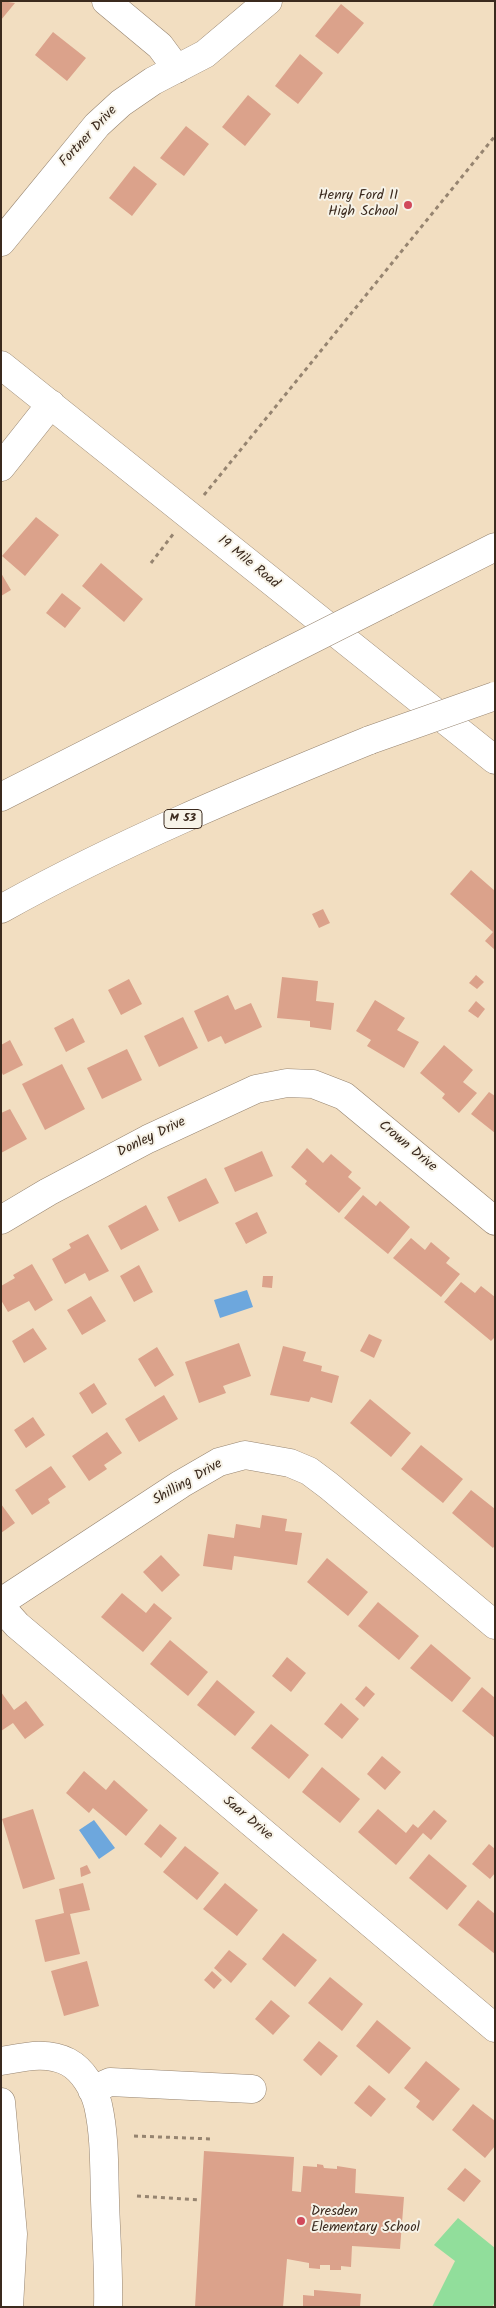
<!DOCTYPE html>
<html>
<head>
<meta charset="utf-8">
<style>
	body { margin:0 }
	#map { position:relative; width:496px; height:2308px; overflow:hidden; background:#f2dec1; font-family:Kalam,sans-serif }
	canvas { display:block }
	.frame { position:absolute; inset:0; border:2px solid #3b2a1e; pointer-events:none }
</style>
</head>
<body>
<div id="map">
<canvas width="496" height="2308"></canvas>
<div class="frame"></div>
</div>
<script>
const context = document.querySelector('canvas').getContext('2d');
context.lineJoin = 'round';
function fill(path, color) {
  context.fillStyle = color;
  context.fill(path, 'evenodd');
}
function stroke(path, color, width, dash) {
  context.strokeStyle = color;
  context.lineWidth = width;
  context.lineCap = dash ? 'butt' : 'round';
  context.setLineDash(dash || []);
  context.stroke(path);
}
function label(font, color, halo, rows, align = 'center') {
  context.font = font + ' Kalam,sans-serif';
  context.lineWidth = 4;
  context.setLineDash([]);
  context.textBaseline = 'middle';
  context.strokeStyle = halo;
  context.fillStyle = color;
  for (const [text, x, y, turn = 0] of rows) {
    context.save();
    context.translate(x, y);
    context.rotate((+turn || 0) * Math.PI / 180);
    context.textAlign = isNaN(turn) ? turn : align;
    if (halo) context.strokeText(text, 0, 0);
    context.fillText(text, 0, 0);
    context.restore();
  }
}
fill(new Path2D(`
	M458,2218L495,2248V2302L492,2307H432L455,2261L434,2245Z`), '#91de9b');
fill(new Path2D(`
	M247,1290L253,1307L220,1318L214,1300Z
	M94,1820L115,1848L99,1859L79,1830Z`), '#6da7dd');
fill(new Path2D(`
	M1,1L15,3L1,20Z
	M341,4L364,23L338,54L315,36Z
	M53,32L86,58L67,81L35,55Z
	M300,54L323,73L298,104L275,86Z
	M248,95L271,114L245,146L222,127Z
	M186,126L209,144L184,176L160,158Z
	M134,166L157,184L132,216L109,198Z
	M36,517L59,535L25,576L2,556Z
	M101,563L143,599L124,622L82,586Z
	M1,573L11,590L1,596Z
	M62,593L81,608L65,628L46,613Z
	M471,870L495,891V950L485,941L493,932L450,894Z
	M323,909L330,923L319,928L312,914Z
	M476,975L484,982L477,989L469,983Z
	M282,977L318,981L316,1001L334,1003L331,1030L310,1027V1021L277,1018Z
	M129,979L142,1004L121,1015L108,990Z
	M228,995L235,1010L251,1003L262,1027L225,1044L221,1036L208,1042L194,1011Z
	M375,1000L405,1018L397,1030L419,1042L404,1068L367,1046L371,1040L356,1031Z
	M476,1001L485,1009L478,1018L468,1011Z
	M183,1017L198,1048L159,1067L144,1036Z
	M73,1018L85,1042L66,1052L54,1028Z
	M10,1040L23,1065L3,1075L1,1071V1045Z
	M444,1045L473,1070L463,1082L477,1093L459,1113L442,1098L445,1094L420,1073Z
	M127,1049L142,1080L102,1099L87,1068Z
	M62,1064L85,1109L45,1130L22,1084Z
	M489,1092L495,1096V1133L471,1114Z
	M10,1109L27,1139L1,1153V1113Z
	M307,1148L323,1163L331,1154L352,1172L348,1177L361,1188L339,1213L305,1184L307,1181L291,1167Z
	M262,1151L273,1176L235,1192L224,1168Z
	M206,1178L219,1203L179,1222L167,1197Z
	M363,1195L376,1206L380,1201L410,1227L388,1254L344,1218Z
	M146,1205L159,1230L121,1250L108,1226Z
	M257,1212L267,1233L246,1244L235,1223Z
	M88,1234L109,1271L89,1281L85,1273L65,1284L52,1259L71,1248L69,1244Z
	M411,1238L425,1250L431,1242L450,1258L446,1263L460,1274L441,1297L393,1258Z
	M32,1264L53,1300L35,1311L29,1301L8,1312L1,1300V1286L15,1278L13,1275Z
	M139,1265L153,1292L134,1302L120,1276Z
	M263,1276H273L272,1288L262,1287Z
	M461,1282L475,1293L481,1286L495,1297V1337L491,1341L444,1302Z
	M91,1296L106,1321L82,1335L67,1310Z
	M33,1328L47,1349L24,1363L12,1341Z
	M369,1334L382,1340L374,1358L360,1351Z
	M239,1343L251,1376L223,1386L226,1393L199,1403L185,1362Z
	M283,1346L306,1352L303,1361L322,1366L321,1371L339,1376L332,1403L311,1397L309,1402L270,1395Z
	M157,1347L174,1375L155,1387L138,1359Z
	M94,1383L107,1404L92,1414L79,1393Z
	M164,1395L178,1419L139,1442L125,1419Z
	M370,1399L411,1433L391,1457L350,1423Z
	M33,1417L45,1435L26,1448L14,1430Z
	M107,1432L122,1453L104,1465L107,1469L89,1481L72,1456Z
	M421,1445L463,1479L443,1503L401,1469Z
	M51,1466L66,1487L48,1499L50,1503L32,1515L15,1490Z
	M471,1490L495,1509V1545L493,1548L452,1513Z
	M1,1504L15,1523L1,1533Z
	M262,1515L287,1519L285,1531L302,1533L297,1565L234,1556L232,1570L203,1566L208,1534L234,1538L236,1524L260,1528Z
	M161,1555L180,1575L162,1592L143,1572Z
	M327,1558L368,1592L348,1616L307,1582Z
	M122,1593L146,1613L154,1603L172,1618L143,1652L101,1617Z
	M378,1602L419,1636L399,1660L358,1626Z
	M170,1640L208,1672L188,1696L150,1664Z
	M431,1644L471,1678L452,1702L410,1668Z
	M287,1657L306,1673L291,1692L272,1676Z
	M217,1680L255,1712L235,1736L197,1705Z
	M366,1686L375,1694L364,1707L355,1699Z
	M482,1687L495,1698V1738L462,1711Z
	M1,1692L14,1710L26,1701L44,1725L25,1739L13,1723L1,1731Z
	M341,1703L359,1719L342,1739L324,1724Z
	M271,1724L309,1755L289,1779L251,1748Z
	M382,1756L401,1772L385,1790L367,1774Z
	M322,1767L360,1799L340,1823L302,1792Z
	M84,1771L106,1790L114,1780L148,1810L126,1836L93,1808L89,1813L66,1793Z
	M33,1809L55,1879L23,1889L2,1819Z
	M378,1809L406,1833L413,1824L418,1828L434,1810L447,1821L431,1840L423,1833L396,1865L358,1832Z
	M160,1824L177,1838L161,1858L144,1844Z
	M489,1844L495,1849V1873L490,1879L472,1864Z
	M185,1846L219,1873L197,1900L163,1872Z
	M429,1854L467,1886L447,1910L409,1878Z
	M87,1865L91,1873L81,1877L80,1868Z
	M83,1883L90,1910L70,1914L80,1954L45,1962L35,1920L64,1913L59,1889Z
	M225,1883L258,1910L237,1936L203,1909Z
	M478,1900L495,1914V1954L458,1925Z
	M283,1933L317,1960L295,1987L262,1959Z
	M229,1950L247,1964L231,1983L214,1968Z
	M87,1961L99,2006L64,2016L51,1971Z
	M212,1971L222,1980L214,1989L204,1980Z
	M330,1977L363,2004L342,2031L308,2003Z
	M271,2000L290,2016L273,2035L255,2019Z
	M377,2020L411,2048L389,2074L356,2046Z
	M319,2041L338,2056L321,2076L303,2060Z
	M426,2061L460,2089L433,2121L416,2107L420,2101L404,2088Z
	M369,2085L386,2099L371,2117L354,2103Z
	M473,2104L495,2121V2146L485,2158L452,2130Z
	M204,2151L294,2157L292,2191L301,2192L303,2166L317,2167V2164L323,2165L324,2168L337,2169V2166L356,2169L355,2193L404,2197L400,2249L352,2246L351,2267L341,2266V2270H330V2265H320V2269L309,2268V2263L287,2259L283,2307H195Z
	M465,2168L481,2181L464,2202L447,2189Z
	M314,2290L361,2294L360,2307H303V2295L314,2296Z`), '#dba28b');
const minor = new Path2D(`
	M106,1L160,46L177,69
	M1,242L97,125L121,103L153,81L205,54L268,1
	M1,365L495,760
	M1,467L51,404
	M1,1220L48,1192L148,1139L256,1089L287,1083L313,1084L344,1096L495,1221
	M1,1602L181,1484L219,1462L245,1455L290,1463L309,1471L329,1486L495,1625
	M1,1607L17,1625L495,2028
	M1,2061C24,2057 47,2051 68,2062C83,2070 94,2089 98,2105C105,2136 104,2169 105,2200C106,2236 109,2271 108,2307
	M92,2090L110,2082L252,2089
	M1,2102L13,2234L9,2307`);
const highway = new Path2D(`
	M386,602L495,547
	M1,797L271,660
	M1,909C119,843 245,791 370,740`);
stroke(minor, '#968470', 29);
stroke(highway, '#968470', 29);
stroke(new Path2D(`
	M204,495L495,136
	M151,563L174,533
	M134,2136L213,2139
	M137,2196L199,2200`), '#968470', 3, [4, 4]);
stroke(minor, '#fff', 28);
stroke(highway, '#fff', 28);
const highwayBridge = new Path2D(`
	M271,660L386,602
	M370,740L495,696`);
stroke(highwayBridge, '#968470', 29, []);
stroke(highwayBridge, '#fff', 28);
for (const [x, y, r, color] of [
	[408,205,5,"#d1495b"],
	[301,2221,5,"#d1495b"]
]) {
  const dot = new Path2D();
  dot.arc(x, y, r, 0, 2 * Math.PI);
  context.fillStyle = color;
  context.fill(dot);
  stroke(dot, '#f7f3e8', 2);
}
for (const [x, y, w] of [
	[183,819,38]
]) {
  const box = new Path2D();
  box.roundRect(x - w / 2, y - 9.5, w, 19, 4);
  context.fillStyle = '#f7f3e8';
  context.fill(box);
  stroke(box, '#3b2a1e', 1);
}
label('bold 12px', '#3b2a1e', null, [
	["M 53",183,819]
]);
label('14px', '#3b2a1e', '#f7f3e8', [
	["Fortner Drive",89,137,-47],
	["19 Mile Road",248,563,39],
	["Donley Drive",152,1138,-26],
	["Crown Drive",407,1147,40],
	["Shilling Drive",188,1483,-30],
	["Saar Drive",247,1819,40]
]);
label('14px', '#3b2a1e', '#f7f3e8', [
	["Henry Ford II",398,197],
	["High School",398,213],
	["Dresden",311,2213,"left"],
	["Elementary School",311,2229,"left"]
], 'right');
</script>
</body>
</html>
